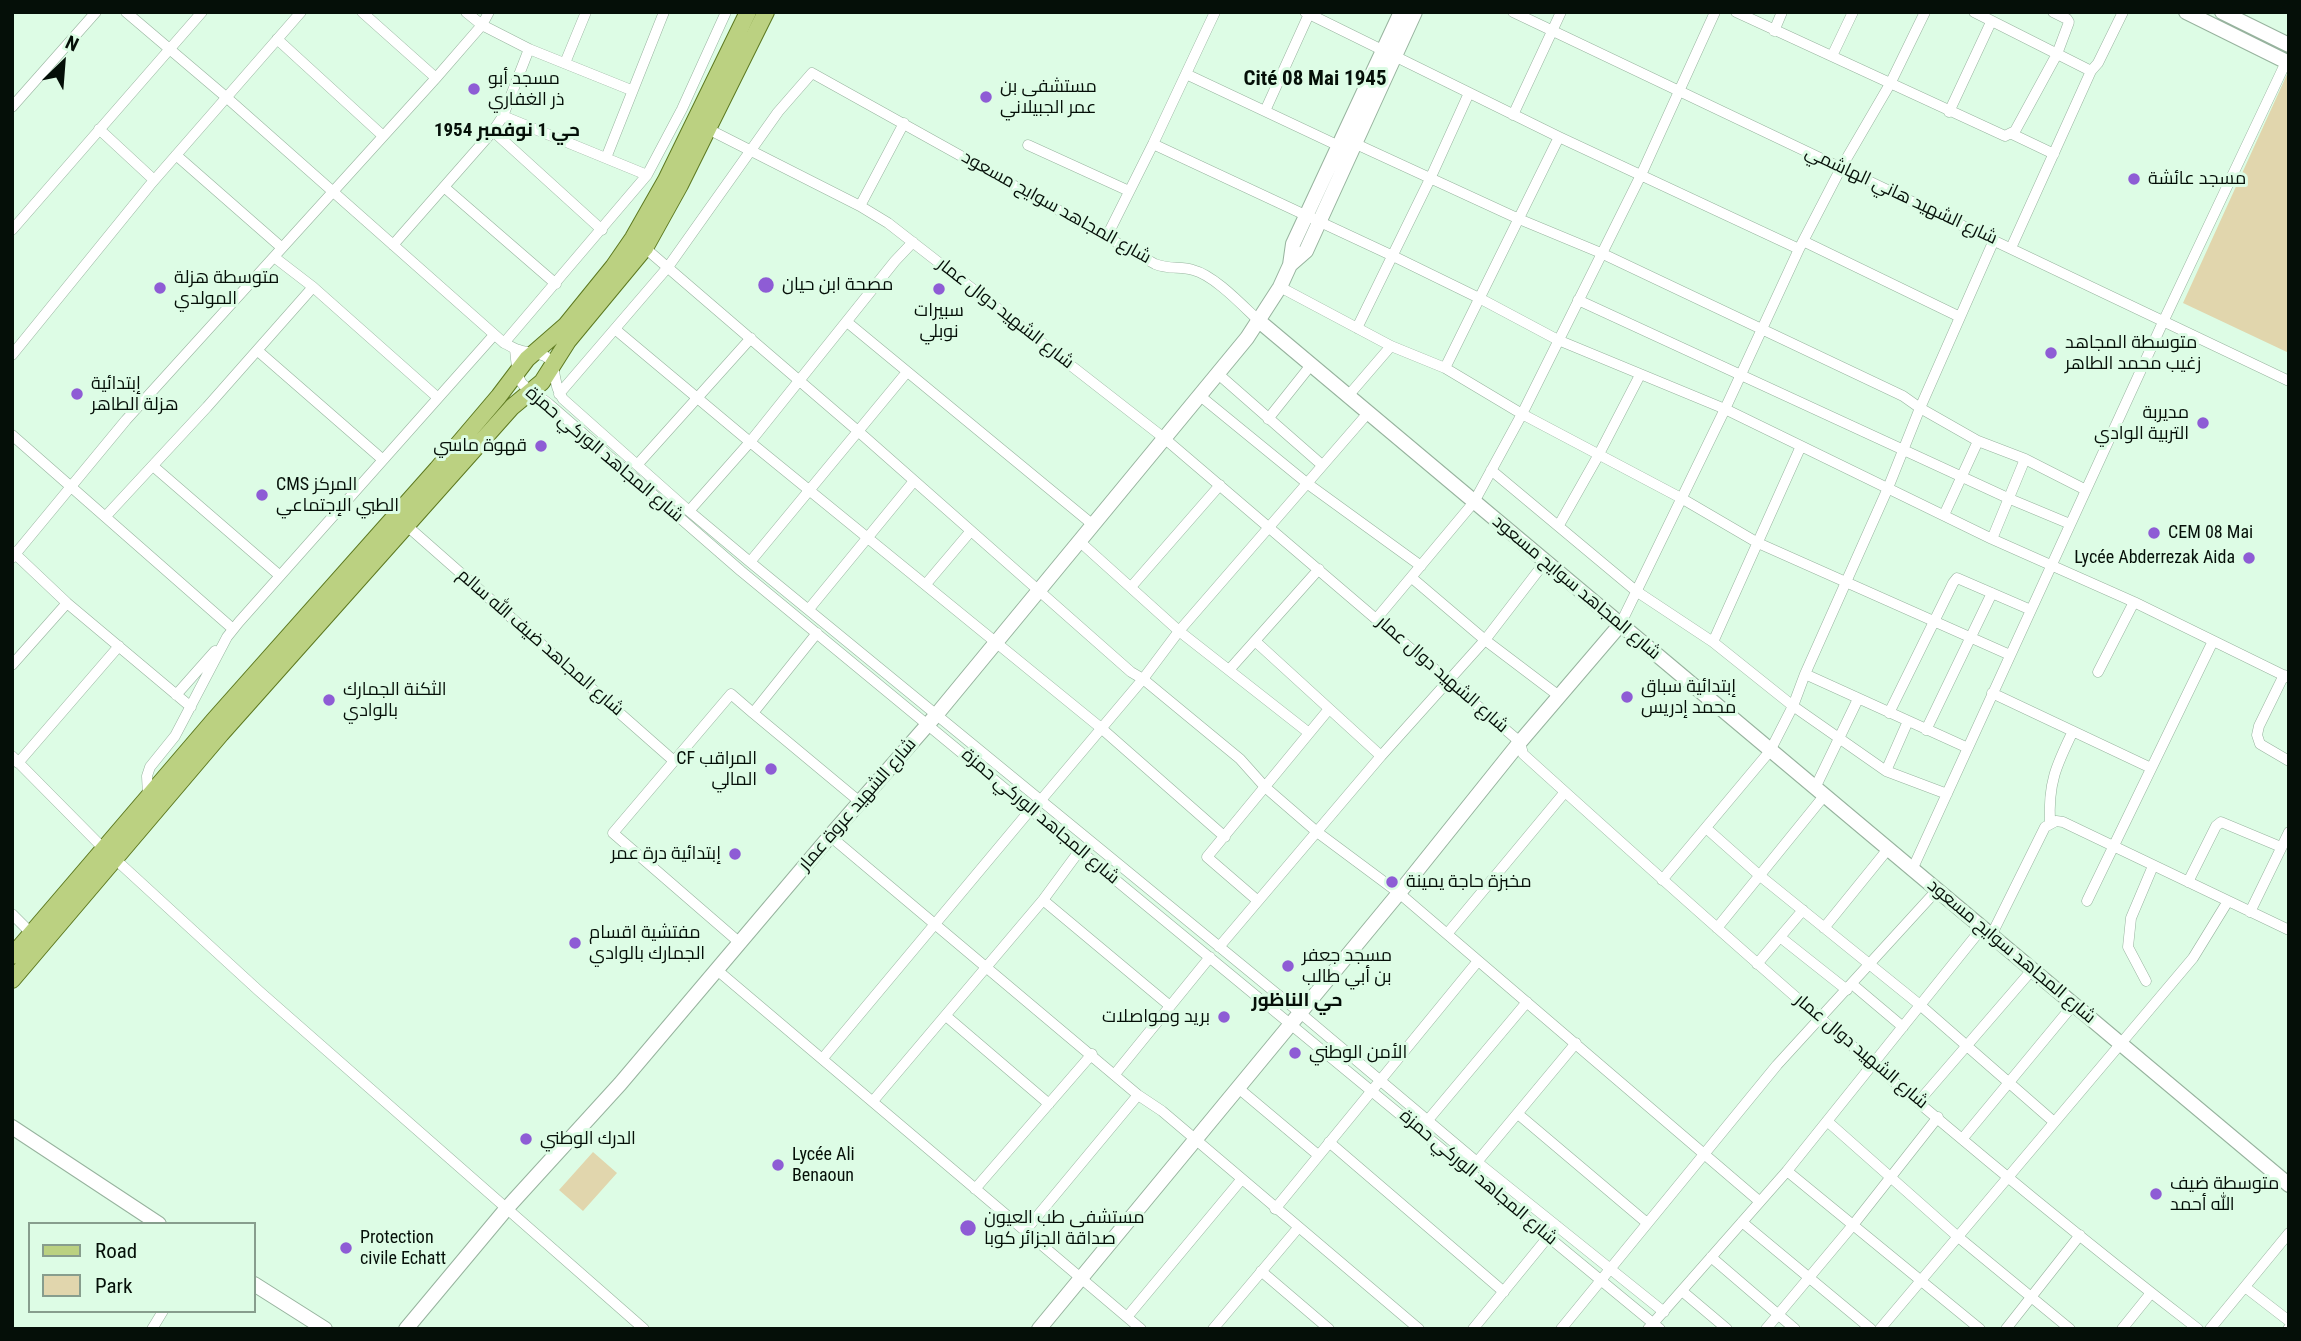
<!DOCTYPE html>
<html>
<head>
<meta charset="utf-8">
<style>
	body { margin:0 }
	#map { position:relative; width:2301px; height:1341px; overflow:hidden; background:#ddfce5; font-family:"Roboto Condensed",sans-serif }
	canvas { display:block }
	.frame { position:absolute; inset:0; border:14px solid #050f08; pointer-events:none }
	.legend { position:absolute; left:28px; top:1222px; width:228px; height:91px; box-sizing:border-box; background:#ddfce5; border:2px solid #879d8d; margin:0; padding:9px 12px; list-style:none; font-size:21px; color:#050f08 }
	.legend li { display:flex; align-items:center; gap:14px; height:35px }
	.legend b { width:35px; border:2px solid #879d8d }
	.north { position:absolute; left:28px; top:28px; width:70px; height:70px; -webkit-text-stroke:5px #ddfce5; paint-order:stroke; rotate:25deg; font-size:19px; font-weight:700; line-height:28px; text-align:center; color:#050f08 }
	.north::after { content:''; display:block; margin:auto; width:24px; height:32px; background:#050f08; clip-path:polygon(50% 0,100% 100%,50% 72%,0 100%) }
</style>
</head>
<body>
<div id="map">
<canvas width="2301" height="1341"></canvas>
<div class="frame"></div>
<ul class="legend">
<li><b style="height:9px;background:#bbd181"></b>Road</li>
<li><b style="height:19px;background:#e1d6ad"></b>Park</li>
</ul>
<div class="north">N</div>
</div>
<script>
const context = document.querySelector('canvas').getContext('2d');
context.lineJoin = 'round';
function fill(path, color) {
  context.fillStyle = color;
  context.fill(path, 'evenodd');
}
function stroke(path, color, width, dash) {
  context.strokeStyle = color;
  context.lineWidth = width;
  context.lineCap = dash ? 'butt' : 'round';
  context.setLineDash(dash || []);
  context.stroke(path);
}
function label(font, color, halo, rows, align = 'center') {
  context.font = font + ' "Roboto Condensed",Cairo,sans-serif';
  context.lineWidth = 6;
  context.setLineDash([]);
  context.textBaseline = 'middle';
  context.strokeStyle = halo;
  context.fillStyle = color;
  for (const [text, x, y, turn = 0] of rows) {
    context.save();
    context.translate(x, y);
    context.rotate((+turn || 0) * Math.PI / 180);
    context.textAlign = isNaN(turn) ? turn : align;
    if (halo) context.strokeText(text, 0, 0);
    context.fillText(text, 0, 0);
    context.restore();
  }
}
fill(new Path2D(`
	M2289,70V353L2183,303Z
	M593,1152L617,1173L583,1211L559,1190Z`), '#e1d6ad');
const street = new Path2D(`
	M126,12L226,97L504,343C509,345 514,349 519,350C532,355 548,350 553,367C556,378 555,388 563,399L689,511L750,562L1299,1012L1477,1162L1664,1312
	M362,12L436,78
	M1305,12L1559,137L1799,249
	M1513,12L2289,381
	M1736,12L2005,136L2015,131L2057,54L2069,22L2067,19L2053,12
	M1974,12L2091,71L2098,63L2123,12
	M1774,31L1782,12
	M277,39L382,135
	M529,49L631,90
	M1832,56L1853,12
	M565,63L586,12
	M1186,74L1339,146
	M12,107L96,12
	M1265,111L1309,14
	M1949,112L1991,22
	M1513,115L1561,12
	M503,116L647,175
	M99,129L154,180
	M708,129L860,206L888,223L1164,438L1520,742L1523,754C1742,952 1964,1149 2198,1329
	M493,131L602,230
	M2012,134L2054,154
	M1153,144L1393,256L1481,299L1558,340L1725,409L1992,539L2134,602L2289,678
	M1356,144L1519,219L1601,253L1903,396L1920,408L1888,488L1805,674L1793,706L1770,751L1662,880
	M1028,145L1129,191
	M176,155L281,247
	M606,158L664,12
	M444,187L556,284
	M860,206L904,123
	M12,230L202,12
	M1107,236L1153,144L1215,12
	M1994,240L1920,408L1978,441L2025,459L2086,490
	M1803,241L1960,317
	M393,245L493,131L503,116L529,49L482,25L466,12
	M645,248L859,432L1131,672L1143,679L1240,759L1265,787L1317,832L1399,893L1759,1201
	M2011,248L2091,71
	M274,257L313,287L437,397
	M1280,287L1391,346L1445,368L1522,414L1681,498L1758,543L2010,655
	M1578,300L2010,499L2070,524
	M847,322L1092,524
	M1357,328L1430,179L1469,93
	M616,330L750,442L1101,728L1225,837
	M504,343L647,175L682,109L726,12
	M515,349C519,392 518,379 549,404L741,571L1660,1329
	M258,351L382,459
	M12,355L150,185L301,12
	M1445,368L1559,137
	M1217,373L1322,465
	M559,394L668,267L778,112L812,73L1155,264C1170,270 1180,266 1193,270C1214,275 1243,306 1259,321
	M1199,395L1308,484L1421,566
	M1348,396L1391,346
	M1268,419L1311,365
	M12,435L233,629
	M637,465L751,338
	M153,466L279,575
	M1491,470L1636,591L1713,642L1793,706L1886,771L1947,794
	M689,511L750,442L895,261L913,242
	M1944,515L1978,441
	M106,516L207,407L313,287
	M406,525L674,761
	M1559,525L1598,456L1640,375
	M1992,539L2025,459
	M1079,541L1179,631L1309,733
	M12,551L67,603L191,707
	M12,558L126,420L436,78L482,25L489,12
	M750,562L907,372
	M1412,578L1485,640L1559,696
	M926,584L970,532
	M1131,587L1220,485
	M809,609L914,481
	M1377,618L1474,502L1522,414L1641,175L1715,12
	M1620,625L1725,409L1799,249L1841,168L1890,84L1925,12
	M817,633L753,713L860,802
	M1255,641L1381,756
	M1713,642L1801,446
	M12,665L67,603
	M1229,670L1319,569
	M2098,672L2134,602
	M1805,674L1968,748
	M2284,675L2259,726L2257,735L2260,744L2289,761
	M1992,693L2151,768
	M176,695L215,651
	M1889,713L1953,583L1957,578L2031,610
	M1926,730L1992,593
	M12,756L103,848
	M18,763L119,646
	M1886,771L1908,721
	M1815,788L1858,699
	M148,796L147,776L150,767L175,736L227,637L239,622L494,335
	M1041,800L1143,679L1179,631L1368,413
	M2050,823C2048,783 2056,766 2073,731
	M1706,828L1759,875L1920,1005L2054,1122
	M830,836L1138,1095L1162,1111L1419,1329
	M115,859L259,991L644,1329
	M1912,870L2163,322L2286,62
	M2188,882L2216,826L2221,822L2281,847
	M1043,900L1170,1006
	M1258,901L1207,857L1329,709
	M2087,901L2213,641
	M2250,912L2289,832
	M12,914L31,933
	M1717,928L1824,796
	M1824,928L1888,849
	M1447,934L1565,792
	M1991,936L2045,827L2056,821L2063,822L2289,930
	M1780,937L1847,990
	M740,943L613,833L731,694L753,713
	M1219,947L1381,756L1485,640L1545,562
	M1757,964L1803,910
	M717,970L1141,1329
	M2146,981L2128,947L2131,918L2153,866
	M1852,984L1903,1027
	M946,1016L1049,1104
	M823,1058L1031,809
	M1115,1074L1210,957
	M1237,1087L1318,1155
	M873,1101L1043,900L1080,850
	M1919,1101L2032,970
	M1518,1114L1647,1223
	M1428,1120L1527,1002
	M1827,1121L1957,1236L2070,1329
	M1963,1138L2073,1005
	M1329,1142L1504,1292
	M1477,1162L1576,1043
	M1787,1171L1980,1329
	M975,1189L1092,1054
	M1275,1209L1478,961
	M1742,1222L1871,1329
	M1025,1231L1138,1095
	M1711,1257L1795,1329
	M1261,1271L1329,1329
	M2245,1287L2289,1321
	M1682,1291L1727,1329
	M1127,1317L1241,1180
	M152,1329L163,1311
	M1213,1329L1298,1228
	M1473,1329L1557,1226
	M1561,1329L1777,1065L1937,890
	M1648,1329L1787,1171L1982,928
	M1766,1329L1853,1225L1938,1117
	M1880,1329L2193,958L2228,901
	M2006,1329L2080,1235
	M2122,1329L2151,1293
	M2210,1329L2289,1233
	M2288,1329L2289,1328`);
const secondary = new Path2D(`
	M2186,12L2289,63
	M2222,12L2289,45
	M1290,265L1306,251L1415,12
	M1259,321L2289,1185
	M12,1127L159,1224
	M254,1284L325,1329
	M406,1329L507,1208L620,1084L830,836L937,714L1247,338L1280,287L1290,265L1293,244L1401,12
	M1039,1329L1399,893L1520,742L1620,625`);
const primary = new Path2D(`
	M12,956L214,720L437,469L499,396L527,359L566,325L613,267L633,238L666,180L748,12
	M12,980L221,734L512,407L542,382L568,341L645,248L680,185L766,12`);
stroke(street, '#97b39e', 11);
stroke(secondary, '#97b39e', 16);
stroke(primary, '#5d7920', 18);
stroke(street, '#fff', 10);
stroke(secondary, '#fff', 14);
stroke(primary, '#bbd181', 16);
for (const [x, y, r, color] of [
	[474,89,7,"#8e5cd5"],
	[986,97,7,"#8e5cd5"],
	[2134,179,7,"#8e5cd5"],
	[766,285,9,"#8e5cd5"],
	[160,288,7,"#8e5cd5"],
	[939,289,7,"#8e5cd5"],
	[2051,353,7,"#8e5cd5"],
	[77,394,7,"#8e5cd5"],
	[2203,423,7,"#8e5cd5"],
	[541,446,7,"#8e5cd5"],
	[262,495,7,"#8e5cd5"],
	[2154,533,7,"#8e5cd5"],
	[2249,558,7,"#8e5cd5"],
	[1627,697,7,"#8e5cd5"],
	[329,700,7,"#8e5cd5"],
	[771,769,7,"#8e5cd5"],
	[735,854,7,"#8e5cd5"],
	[1392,882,7,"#8e5cd5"],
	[575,943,7,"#8e5cd5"],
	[1288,966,7,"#8e5cd5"],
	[1224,1017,7,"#8e5cd5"],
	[1295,1053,7,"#8e5cd5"],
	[526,1139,7,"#8e5cd5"],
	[778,1165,7,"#8e5cd5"],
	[2156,1194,7,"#8e5cd5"],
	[968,1228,9,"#8e5cd5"],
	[346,1248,7,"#8e5cd5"]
]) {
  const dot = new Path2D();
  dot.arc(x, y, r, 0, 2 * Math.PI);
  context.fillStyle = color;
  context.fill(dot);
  stroke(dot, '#ddfce5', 2.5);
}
label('18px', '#050f08', '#ddfce5', [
	["مسجد أبو",488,79],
	["ذر الغفاري",488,100],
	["مستشفى بن",1000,87],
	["عمر الجبيلاني",1000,108],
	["مسجد عائشة",2148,179],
	["متوسطة هزلة",174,278],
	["المولدي",174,299],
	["مصحة ابن حيان",782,285],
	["سبيرات",939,311,"center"],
	["نوبلي",939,332,"center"],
	["متوسطة المجاهد",2065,343],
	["زغيب محمد الطاهر",2065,364],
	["إبتدائية",91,384],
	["هزلة الطاهر",91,405],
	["مديربة",2189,413,"right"],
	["التربية الوادي",2189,434,"right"],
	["قهوة ماسي",527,446,"right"],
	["CMS المركز",276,485],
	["الطبي الإجتماعي",276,506],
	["CEM 08 Mai",2168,533],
	["Lycée Abderrezak Aida",2235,558,"right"],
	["إبتدائية سباق",1641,687],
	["محمد إدريس",1641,708],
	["الثكنة الجمارك",343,690],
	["بالوادي",343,711],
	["CF المراقب",757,759,"right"],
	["المالي",757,780,"right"],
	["إبتدائية درة عمر",721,854,"right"],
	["مخبزة حاجة يمينة",1406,882],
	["مفتشية اقسام",589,933],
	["الجمارك بالوادي",589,954],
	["مسجد جعفر",1302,956],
	["بن أبي طالب",1302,977],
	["بريد ومواصلات",1210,1017,"right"],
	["الأمن الوطني",1309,1053],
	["الدرك الوطني",540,1139],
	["Lycée Ali",792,1155],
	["Benaoun",792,1176],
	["متوسطة ضيف",2170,1184],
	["الله أحمد",2170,1205],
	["مستشفى طب العيون",984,1218],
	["صداقة الجزائر كوبا",984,1239],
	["Protection",360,1238],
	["civile Echatt",360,1259]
], 'left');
label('18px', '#050f08', '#ddfce5', [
	["شارع الشهيد هاني الهاشمي",1901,196,25],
	["شارع المجاهد سوايح مسعود",1056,208,29],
	["شارع الشهيد دوال عمار",1005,314,38],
	["شارع المجاهد الوركي حمزة",604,455,40],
	["شارع المجاهد سوايح مسعود",1576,588,40],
	["شارع المجاهد ضيف الله سالم",540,643,41],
	["شارع الشهيد دوال عمار",1442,675,41],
	["شارع الشهيد عروة عمار",858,805,-49],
	["شارع المجاهد الوركي حمزة",1040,817,40],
	["شارع المجاهد سوايح مسعود",2011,952,40],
	["شارع الشهيد دوال عمار",1861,1052,40],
	["شارع المجاهد الوركي حمزة",1478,1178,40]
]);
label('bold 19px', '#050f08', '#ddfce5', [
	["حي 1 نوفمبر 1954",507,131],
	["حي الناظور",1297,1001]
]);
label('bold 21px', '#050f08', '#ddfce5', [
	["Cité 08 Mai 1945",1315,80]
]);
</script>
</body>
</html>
